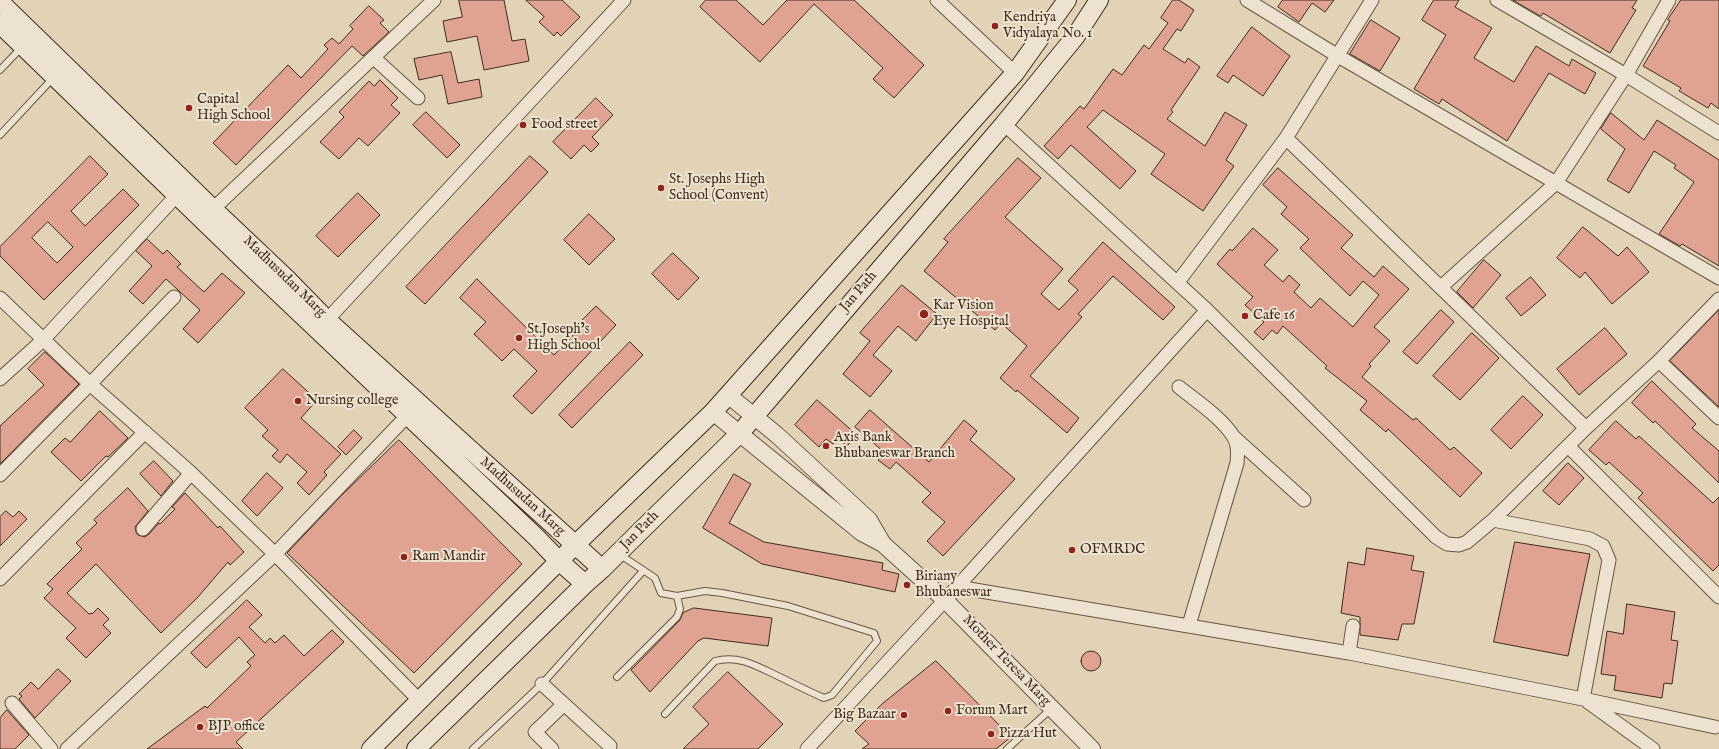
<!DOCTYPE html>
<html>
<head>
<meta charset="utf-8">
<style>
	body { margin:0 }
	canvas { display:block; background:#e3d3b6 }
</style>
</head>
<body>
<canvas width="1719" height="749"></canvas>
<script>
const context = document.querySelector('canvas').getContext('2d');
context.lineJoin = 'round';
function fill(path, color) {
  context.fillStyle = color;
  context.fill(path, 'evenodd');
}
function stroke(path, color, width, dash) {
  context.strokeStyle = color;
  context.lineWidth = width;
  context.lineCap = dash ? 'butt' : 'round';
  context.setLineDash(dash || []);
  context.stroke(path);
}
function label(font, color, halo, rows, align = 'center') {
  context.font = font + ' "IM FELL English",serif';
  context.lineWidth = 4;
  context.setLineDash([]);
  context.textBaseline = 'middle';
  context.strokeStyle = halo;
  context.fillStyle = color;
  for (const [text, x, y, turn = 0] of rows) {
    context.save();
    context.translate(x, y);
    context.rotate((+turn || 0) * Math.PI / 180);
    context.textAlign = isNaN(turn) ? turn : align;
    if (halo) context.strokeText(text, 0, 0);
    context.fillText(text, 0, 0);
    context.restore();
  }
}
const building = new Path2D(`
	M459,0H504L512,41L525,39L529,61L484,70L477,36L447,42L443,21L462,17Z
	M526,0H562L580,17L561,36L557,32L554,36L539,22L544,17Z
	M706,0H736L763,25L787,0H854L924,65L894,98L873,79L883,68L814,4L760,62L700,7Z
	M1173,0H1179L1194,10L1181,31L1177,29L1163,49L1185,63L1188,58L1200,67L1171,110L1173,112L1167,119L1205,146L1225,112L1247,125L1226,160L1234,166L1203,211L1151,174L1165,154L1103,110L1087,127L1136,171L1120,189L1071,145L1058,159L1044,146L1080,106L1084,109L1113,69L1122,75L1144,45L1149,49L1168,23L1161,18Z
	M1283,0H1334L1325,12L1312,3L1299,22L1278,7Z
	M1434,0H1459L1455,7L1492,28L1474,58L1514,82L1536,46L1569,66L1572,59L1596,73L1585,94L1549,73L1507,141L1442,99L1439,104L1414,89L1446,35L1422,20Z
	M1513,0H1637L1632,8L1636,10L1610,53L1543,13L1541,16Z
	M1681,0H1719V109L1711,103L1708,108L1679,91L1681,88L1643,66L1670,21L1668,20Z
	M369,6L384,20L380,23L389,32L363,56L352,46L236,165L213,143L288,65L301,78L328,49L324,45L332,38L339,44L353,29L350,26Z
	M1371,20L1400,38L1380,71L1350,54Z
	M1252,27L1290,56L1263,96L1233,75L1228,83L1217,76Z
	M451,52L458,83L479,79L482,97L448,104L442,75L419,80L414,59Z
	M380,80L398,98L391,105L400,113L368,146L359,138L339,159L320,142L344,117L339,112L369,81L374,86Z
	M596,98L613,115L592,137L599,144L591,152L584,145L571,159L553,142Z
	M426,112L460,145L447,158L413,125Z
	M1611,113L1644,140L1657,120L1719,160V266L1682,244L1680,246L1659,234L1694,182L1674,168L1676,165L1654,151L1629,193L1607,180L1625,149L1601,129Z
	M90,156L108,174L71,211L85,226L123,189L139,205L44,300L0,256V247ZM48,222L73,247L57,263L32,238Z
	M530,156L548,172L425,304L406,287Z
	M1018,158L1041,178L1005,217L1063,269L1041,294L1059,310L1078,290L1068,281L1103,242L1175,307L1163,320L1113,276L1078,314L1082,317L1030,376L1079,418L1067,433L1017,390L1016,392L1000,378L1027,346L1001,323L995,330L924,271L948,242L944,239Z
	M1278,168L1353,235L1341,248L1374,277L1383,266L1409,289L1374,327L1390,341L1369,364L1371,366L1362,377L1413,420L1416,418L1450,450L1454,447L1482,473L1460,497L1388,429L1386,432L1360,410L1367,401L1325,368L1327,366L1283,326L1277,334L1272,330L1263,340L1254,332L1264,322L1245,305L1253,297L1217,264L1230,249L1232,251L1253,228L1278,250L1264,265L1283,282L1289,275L1300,285L1294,292L1311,308L1320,298L1353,327L1379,295L1363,281L1350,296L1300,248L1309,239L1281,214L1287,207L1263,185Z
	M358,193L380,215L338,257L316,236Z
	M589,214L615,239L589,265L564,240Z
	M1583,227L1618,256L1627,247L1649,272L1612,304L1585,272L1580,278L1557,258Z
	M147,239L163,254L167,250L181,264L177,267L204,292L222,273L245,293L198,343L183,329L200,310L166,279L143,304L129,291L152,266L136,251Z
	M673,253L699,278L678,300L652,274Z
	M1484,260L1501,275L1473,308L1457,292Z
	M1531,277L1546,295L1521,316L1506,298Z
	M477,279L554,355L581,327L578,324L596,306L616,325L532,414L513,396L537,371L514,349L502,361L474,334L486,322L460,298Z
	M902,285L937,314L916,341L898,326L873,355L892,371L870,397L843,374L870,341L860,333Z
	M1441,310L1454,322L1417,364L1403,352Z
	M1719,310V407L1670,361Z
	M1605,328L1627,354L1579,395L1557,369Z
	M1472,333L1499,358L1460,400L1433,376Z
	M630,342L643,355L572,428L559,415Z
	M45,352L79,384L0,464V426L44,385L28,369Z
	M283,369L317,400L301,418L341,454L324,472L327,475L309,495L297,483L307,472L287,454L280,463L272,456L278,450L262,436L268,430L245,408Z
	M1652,381L1696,424L1692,428L1719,451V483L1655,421L1653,423L1632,403Z
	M1523,396L1543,415L1511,449L1491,430Z
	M817,400L857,435L847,446L838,438L833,444L826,439L819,447L795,425Z
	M870,410L929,462L964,420L977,431L970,440L1015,479L943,556L927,541L945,522L922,502L931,493L896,462L890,469L878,460L885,453L855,427Z
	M100,411L128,438L108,457L106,456L81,481L51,452L65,438L70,442Z
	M1616,421L1636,439L1639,436L1713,503L1719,497V565L1713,571L1638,498L1643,493L1609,462L1606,465L1589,450Z
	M354,430L362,438L346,455L338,447Z
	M399,440L522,564L414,673L287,553L341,496Z
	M154,461L173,481L161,496L140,474Z
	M1568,463L1584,478L1559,505L1543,491Z
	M267,473L283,488L257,516L242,501Z
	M734,474L751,484L729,523L764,542L883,563L882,570L899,574L895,592L762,564L703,528Z
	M128,488L148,511L135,527L136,532L138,535L145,537L149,534L159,523L160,524L175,509L172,507L185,493L218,528L220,526L244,552L230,565L228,562L198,597L161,633L96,564L67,593L89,614L91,613L92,614L98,608L109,619L103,625L111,633L86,658L66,638L76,628L44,598L53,589L47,584L82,549L76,543L97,523L94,520Z
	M6,511L13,517L19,511L27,519L0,546V517Z
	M1515,542L1590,554L1568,656L1494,642Z
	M1367,548L1414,556L1411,570L1424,572L1414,624H1402L1398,640L1360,635V617L1341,613L1348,562L1364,565Z
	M247,600L262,615L249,627L265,643L270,638L275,643L284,635L304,656L332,630L344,642L236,742L243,749H147L205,706L207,708L251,666L247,662L255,655L239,637L206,668L191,653Z
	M1627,604L1675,612L1671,640L1678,641L1672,684L1664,683L1662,698L1614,690L1616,676L1601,674L1607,631L1623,634Z
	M694,608L772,618L768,646L704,638L698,641L650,692L631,670L680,620L683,613Z
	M1081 661a10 10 0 1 1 20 0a10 10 0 1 1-20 0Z
	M936,661L1011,737L996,749H862L869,744L855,731L882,704Z
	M58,669L71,681L35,718L19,699L22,696L19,694L31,682L38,689Z
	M728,672L783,724L758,749H683L709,724L693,707Z
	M7,710L29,735L15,749H0V718Z`);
fill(building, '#e0a391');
stroke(building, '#412d1c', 1);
const service = new Path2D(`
	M0,70L21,48
	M0,135L54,77
	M619,554L655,578L661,593L677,596L705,591L722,593L788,606L874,633L877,641L832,695L824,698C810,692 796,685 782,678C760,668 740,654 715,661L665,714
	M617,677L677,617L680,609L677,596
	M473,749L542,684L643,571
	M1007,749L1052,708`);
const minor = new Path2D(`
	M937,0L1015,73
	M1247,0L1338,56L1719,278
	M1497,0L1626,75L1719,133
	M374,58L418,98
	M1004,124L1207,310L1436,537L1447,544L1459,545L1467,542L1493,520L1586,428L1659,361L1719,299
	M1286,138L1586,428
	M213,209L434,0
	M1178,282L1286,138L1372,0
	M1441,287L1556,183L1626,75L1669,0
	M0,298L90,384L174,297
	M327,320L624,0
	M1659,361L1719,418
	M0,379L43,340L177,195
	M1179,387C1196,401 1221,417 1233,436C1238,443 1238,454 1237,463L1189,625
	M1234,437L1304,500
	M1568,446L1719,597
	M0,475L90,384L191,473L275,554L420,701
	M1493,520L1590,539L1603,546L1609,560L1583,699
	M143,529L191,473
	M0,579L145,432
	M957,587L1207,310
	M1349,653L1353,626
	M542,684L610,746
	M1588,702L1653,749
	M12,703L51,749
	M67,749L275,554L407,416
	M552,749L535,732L563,705
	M807,749L957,587L1349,653L1583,699L1715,727`);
const tertiary = new Path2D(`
	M728,395L777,435L869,520L883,544
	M713,412L862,533L883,544L945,600L1092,749`);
const secondary = new Path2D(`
	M0,2L213,209L286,278L327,320L602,569L585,584L559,561L575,545L713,412L1015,73L1067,0
	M0,24L246,262L537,538L559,561L371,749
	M602,569L740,433L1004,124L1075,37L1099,0
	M416,749L585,584`);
stroke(service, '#6a5642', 8);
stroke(minor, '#6a5642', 15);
stroke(tertiary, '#6a5642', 18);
stroke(secondary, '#412d1c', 20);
stroke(service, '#ede2d0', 6);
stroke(minor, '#ede2d0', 13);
stroke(tertiary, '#ede2d0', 16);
stroke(secondary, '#ede2d0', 18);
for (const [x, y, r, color] of [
	[995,26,4,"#8f2418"],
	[189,108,4,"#8f2418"],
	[523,125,4,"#8f2418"],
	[661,188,4,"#8f2418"],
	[924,314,5,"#8f2418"],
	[1245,316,4,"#8f2418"],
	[519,338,4,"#8f2418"],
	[298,401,4,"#8f2418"],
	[826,446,4,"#8f2418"],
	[1072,550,4,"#8f2418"],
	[404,557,4,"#8f2418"],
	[907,585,4,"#8f2418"],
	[948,711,4,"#8f2418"],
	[904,715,4,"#8f2418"],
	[200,727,4,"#8f2418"],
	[991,734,4,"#8f2418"]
]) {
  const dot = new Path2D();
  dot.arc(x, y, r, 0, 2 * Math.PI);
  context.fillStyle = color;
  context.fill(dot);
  stroke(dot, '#ede2d0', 1.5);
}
label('14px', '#412d1c', '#ede2d0', [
	["Kendriya",1003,18],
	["Vidyalaya No. 1",1003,34],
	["Capital",197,100],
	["High School",197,116],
	["Food street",531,125],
	["St. Josephs High",669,180],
	["School (Convent)",669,196],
	["Kar Vision",933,306],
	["Eye Hospital",933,322],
	["Cafe 16",1253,316],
	["St.Joseph’s",527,330],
	["High School",527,346],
	["Nursing college",306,401],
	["Axis Bank",834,438],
	["Bhubaneswar Branch",834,454],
	["OFMRDC",1080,550],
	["Ram Mandir",412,557],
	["Biriany",915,577],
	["Bhubaneswar",915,593],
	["Forum Mart",956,711],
	["Big Bazaar",896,715,"right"],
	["BJP office",208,727],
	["Pizza Hut",999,734]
], 'left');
label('14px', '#412d1c', '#ede2d0', [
	["Madhusudan Marg",284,277,44],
	["Jan Path",859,292,-49],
	["Madhusudan Marg",522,497,42],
	["Jan Path",640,531,-45],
	["Mother Teresa Marg",1006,661,46]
]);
</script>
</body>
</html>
